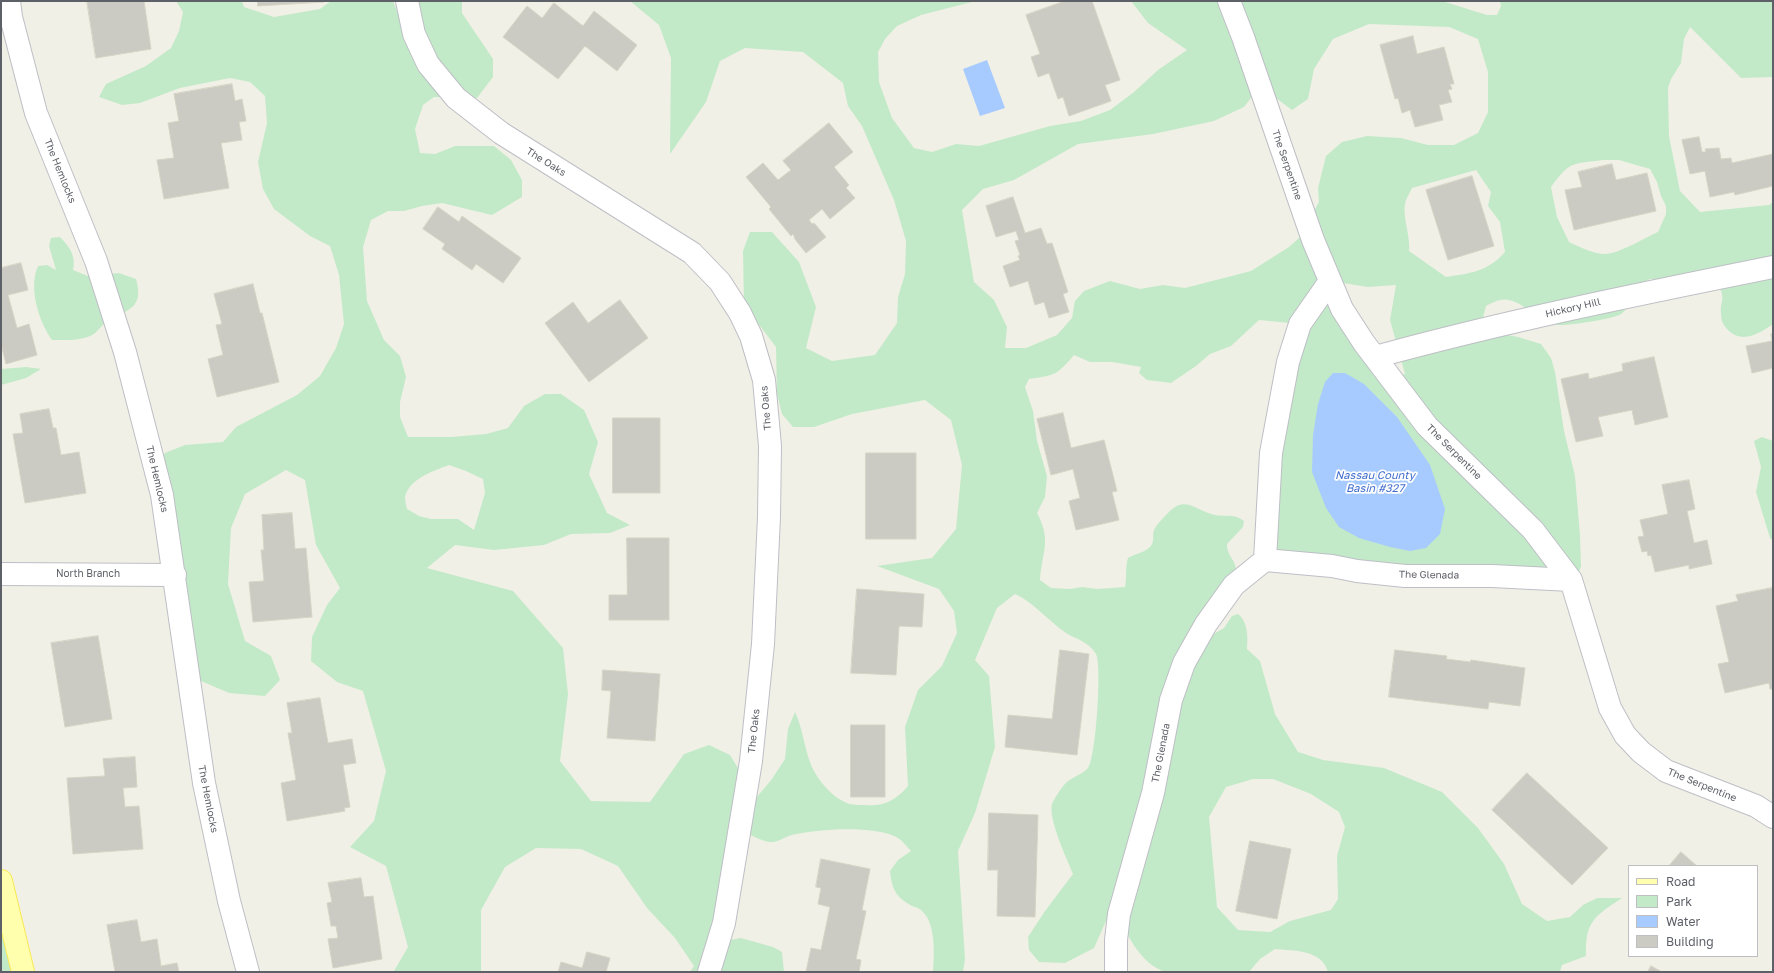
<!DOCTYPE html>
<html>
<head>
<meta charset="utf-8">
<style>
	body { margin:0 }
	#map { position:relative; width:1774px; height:973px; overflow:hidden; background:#f1f0e6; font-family:"Golos Text",sans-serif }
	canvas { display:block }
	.frame { position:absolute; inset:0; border:2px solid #5e6068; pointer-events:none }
	.legend { position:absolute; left:1628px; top:865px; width:130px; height:92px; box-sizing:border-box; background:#fff; border:1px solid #bfbfc3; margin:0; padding:5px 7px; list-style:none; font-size:12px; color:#5e6068 }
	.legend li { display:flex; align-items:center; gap:8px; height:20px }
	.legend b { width:20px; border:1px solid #bfbfc3 }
</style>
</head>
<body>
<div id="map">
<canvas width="1774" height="973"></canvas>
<div class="frame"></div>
<ul class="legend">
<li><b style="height:5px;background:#ffffad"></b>Road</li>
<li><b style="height:11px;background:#c2eac8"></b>Park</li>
<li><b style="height:11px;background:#a8cbff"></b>Water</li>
<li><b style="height:11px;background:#cccbc3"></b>Building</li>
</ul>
</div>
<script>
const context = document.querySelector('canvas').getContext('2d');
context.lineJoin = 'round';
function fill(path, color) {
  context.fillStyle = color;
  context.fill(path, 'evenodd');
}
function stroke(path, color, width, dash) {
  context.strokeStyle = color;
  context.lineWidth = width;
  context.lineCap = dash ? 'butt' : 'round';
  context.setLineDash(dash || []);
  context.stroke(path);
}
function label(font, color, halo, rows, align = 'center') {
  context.font = font + ' "Golos Text",sans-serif';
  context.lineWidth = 3.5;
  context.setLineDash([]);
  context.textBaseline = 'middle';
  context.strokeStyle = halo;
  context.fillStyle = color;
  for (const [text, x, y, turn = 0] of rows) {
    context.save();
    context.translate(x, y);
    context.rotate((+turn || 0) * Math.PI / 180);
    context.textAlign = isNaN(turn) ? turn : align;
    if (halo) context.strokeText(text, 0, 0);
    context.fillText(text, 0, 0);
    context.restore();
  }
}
fill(new Path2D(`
	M176,1H242L244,7L274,17L320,9L331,1H393L401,22L407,1H462V13L493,59V77L477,98L434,97L423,105L415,129L420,153L435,154L455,146H494L511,160L522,180V197L492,215L442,203L422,206L404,211H388L371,220L363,247L367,301L384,340L400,356L406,377L400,402V417L408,437H451L486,434L508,428L524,406L545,394H561L584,410L598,442L589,474L607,513L630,525L610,533L571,534L544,545L494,550L455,545L427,568L513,591L563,648L568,694L560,761L591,801L650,802L684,754L709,745L730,755L756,798L772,779L785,759L788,729L795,712C803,729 804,746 810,762C816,779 833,799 850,804C855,805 860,805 865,805C884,807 896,800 908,786L905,727L918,690L942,666L957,633L954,611L939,589L877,566L932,558L956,529L962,465L951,420L925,400L852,414L814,427H793L782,414L777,394L776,347L744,305L743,251L750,232H772L799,262L816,307L806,348L832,361L875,355L897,323L898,297L905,274L906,241L894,200L862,126L848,106L843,83L803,52L745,48L720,61L706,102L670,154L671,58L659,25L630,1H976L921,15L897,26L885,39L878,52L879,82L892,118L914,148L932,152L956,144L979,146L1050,126L1081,121L1110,110L1134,92L1158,70L1187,50L1148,23L1131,1H1442L1487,15H1497L1501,6L1500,1H1773V77L1741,78L1690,27L1684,39L1681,63L1671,79L1668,88L1669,136L1680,191L1700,212L1769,205L1773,202V324C1759,334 1742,344 1728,330C1723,325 1721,321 1721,313C1720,300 1726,301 1719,286L1689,280L1650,279L1638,285C1635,295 1630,307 1621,314C1614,319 1567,326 1558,325C1539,322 1518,295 1500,300C1495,301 1490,304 1486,306L1483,318L1492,332L1518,337L1541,344L1551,358L1555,372L1564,431L1575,476L1580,535L1581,567L1575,580L1265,560L1300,324L1259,320L1231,346L1210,354L1196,366L1171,383L1147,380L1139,373L1141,367L1112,362H1090L1074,355C1056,376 1055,375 1029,379L1025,387L1033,411L1037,441L1047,476L1045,497L1037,513C1052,541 1042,551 1040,580L1051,588L1070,589L1082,587L1097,589L1125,587C1127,577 1125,568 1128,558C1134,554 1144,553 1150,547C1155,542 1152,536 1154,530C1157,524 1163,518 1168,513C1185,494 1196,511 1215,515C1226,517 1234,513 1244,521L1243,527L1227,544C1227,558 1237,559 1236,574L1198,617L1195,624L1212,635L1224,628L1232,616L1238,614C1248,622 1248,637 1247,649L1260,661L1275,714L1298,752L1323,760L1384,768L1442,792L1478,828L1504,864L1522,904L1547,921L1570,917L1583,905L1597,898H1622C1595,916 1585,921 1586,956L1562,965L1560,972H1328C1322,949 1293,951 1275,949L1260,959L1249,972H1166C1138,964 1125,929 1113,905L1094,948L1065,963L1039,962L1029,950L1028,937L1045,911L1073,874C1067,859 1048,819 1052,804C1054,799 1061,788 1065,784C1071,777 1082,775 1088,768C1096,758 1102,665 1096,654C1089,642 1076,639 1066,633C1048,621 1035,603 1015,594L997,608L975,660L989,676L995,747L975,813L958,851L965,959L963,972H933C934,955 936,925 923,912C921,909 915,907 912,906C896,897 892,890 890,871L898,860L911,851C907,847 903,841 898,838C874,825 819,829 792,835C784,837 778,843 769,842C762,841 753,836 746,833L719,942L741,938L773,947L782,952L784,972H690L694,966L675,938L647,908L618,866L581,849L536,848L505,867L481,910V972H395L394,971L408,947L386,866L350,847L374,821L386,771L363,691L337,682L311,661L312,637L327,605L340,588L316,545L305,480L286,470L245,494L231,528L228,584L245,641L271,656L280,680L265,696L229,693L201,681L185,650L154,465L165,453L185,445L223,442L236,427L297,395L320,376L336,348L344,324L339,275L330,246L310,236L274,209L263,189L258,162L267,123L265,96L250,82L230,78L180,88L140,103L122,105L99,97L106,84L146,66L171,48L179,31L183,12ZM1369,24L1449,27L1478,39L1488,72V112L1478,133L1454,145H1428L1401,138L1367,136L1342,142L1326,156L1318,188L1319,202L1313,213L1309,229L1289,247L1251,271L1185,288L1163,285L1140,289L1110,281L1084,291L1075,301L1072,318L1057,335L1026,348H1005L1007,327L994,300L974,282L962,210L983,189L1014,180L1078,144L1153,134L1214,121L1244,107L1260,86L1292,110L1308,99L1314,69L1333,39ZM1603,160H1619L1650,169L1657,182L1661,196L1666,206V214L1658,232C1644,238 1617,255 1604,254C1591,253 1580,247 1569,242L1557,217L1551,187C1570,161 1572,164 1603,160ZM1476,170L1491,192L1488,206L1500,222L1505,252C1487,272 1471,273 1446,277L1409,251C1411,236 1401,214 1406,200C1408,196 1410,192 1412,188ZM1330,281L1368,287L1396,285L1390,320L1405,374L1397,375ZM449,465L466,471L483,479L485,493L474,530L458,519H431L419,516L407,509C406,506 405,500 405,497C409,479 433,471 449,465ZM1253,779H1273L1311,794L1339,812L1345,827L1337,856L1338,899L1331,910L1290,921L1270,932L1238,930L1217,907L1209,817L1226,787Z
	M60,237C70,247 76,256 73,270L88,276L119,273L136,279C144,308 129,309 108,321C102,324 98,332 92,335C81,341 64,340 52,340C39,322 28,288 38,266L47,265L56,270L49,246L51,238Z
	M26,367L41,369L26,378L1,385V369Z
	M1762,437L1773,441V540L1770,538L1756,492L1761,467L1754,441Z
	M1,899L19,972H1Z`), '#c2eac8');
fill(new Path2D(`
	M987,60L1005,108L980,116L963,69Z
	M1333,373H1345L1364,384L1397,417L1430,465L1445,509L1440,534L1426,548L1410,551L1390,547L1359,538L1339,527L1326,508L1312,472L1313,435L1318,404L1325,382Z`), '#a8cbff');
const building = new Path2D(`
	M87,1H144L151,49L96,58Z
	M258,1H324V2L258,6Z
	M1065,1H1092L1120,80L1105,85L1111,101L1069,116L1063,97L1058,99L1049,73L1038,77L1031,57L1040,54L1026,15Z
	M554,3L583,26L594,11L637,45L617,71L585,46L558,79L503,37L527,6L542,18Z
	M1413,36L1417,54L1444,47L1454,84H1450L1452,89L1448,90L1452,102L1439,105L1443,120L1415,127L1410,110L1402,113L1398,98L1395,99L1380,45Z
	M232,84L235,101L242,99L246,121L239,122L242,140L221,143L229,188L164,199L157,160L174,158L168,123L179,121L174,94Z
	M829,123L853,152L834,167L849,185L846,188L855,198L830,219L822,209L809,220L812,224L814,223L826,237L806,253L794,238H795L793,234L791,236L769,209L771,207L746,177L763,163L778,180L791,170L783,161Z
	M1699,137L1702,152H1706L1705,149L1719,148L1721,159L1731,158L1732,163L1773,154V186L1735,195L1734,192L1710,197L1705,171L1690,174L1682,140Z
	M1612,164L1616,180L1647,173L1656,211L1574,230L1565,190L1582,187L1578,172Z
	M1472,176L1494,246L1448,260L1426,190Z
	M1013,197L1025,233L1041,228L1047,244L1052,243L1068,292L1063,294L1069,312L1049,318L1044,302L1035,305L1028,281L1010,287L1003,266L1020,260L1018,256L1020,255L1015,241L1019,240L1016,231L996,237L986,206Z
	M438,207L459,222L462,216L521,258L503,283L476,264L472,270L442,249L445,244L423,229Z
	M21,263L28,290L8,295L17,328L29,324L37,355L6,364L1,344V268Z
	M253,284L260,313H262L279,382L217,397L208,359L223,355L216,325L222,324L214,294Z
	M620,300L648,338L589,382L545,323L573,302L588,323Z
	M1771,334H1773V368L1752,373L1746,346L1772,341Z
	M1654,357L1668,417L1635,425L1632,410L1598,417L1603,436L1576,442L1561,379L1588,373L1589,379L1623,371L1622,364Z
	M49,409L53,428H56L61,455L79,452L86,493L25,503L13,434L23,433L20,414Z
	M1063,413L1071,448L1104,440L1117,491L1112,492L1119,520L1076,530L1069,501L1080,498L1073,469L1051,475L1037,419Z
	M613,418H660V493H613Z
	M866,453H916V539H866Z
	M1689,480L1695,509L1687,511L1694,543L1707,540L1712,564L1689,569V565L1655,572L1651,555L1648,556L1647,551L1642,552L1638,537L1644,536L1640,520L1668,514L1662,485Z
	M292,513L295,549L306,548L312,617L253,622L249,582L264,581L261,550H264L262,515Z
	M627,538H669V620H609V595H627Z
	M1772,588L1773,594V689H1770L1769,683L1725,693L1718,664L1729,662L1716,606L1738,601L1736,595Z
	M857,589L924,594L922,627L899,626L896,675L851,673Z
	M98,636L112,719L65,727L51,643Z
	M1060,650L1089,654L1077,755L1005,747L1008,715L1052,719Z
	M1395,650L1447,656L1446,659L1470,662L1471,660L1525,668L1520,706L1489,702L1488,709L1389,697Z
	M603,670L660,674L655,741L607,738L611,691L602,690Z
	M320,698L328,743L352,739L356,763L343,765L350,807L344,808L345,811L287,821L281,783L296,780L288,733H292L287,703Z
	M851,725H885V797H851Z
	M135,757L137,787L123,788L125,807L139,806L143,849L73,854L67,778L105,776L103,759Z
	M1527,773L1608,848L1572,885L1492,810Z
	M989,813L1038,815L1035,917L997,916L998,870H988Z
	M1250,841L1291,849L1277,919L1236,911Z
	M1681,852L1697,866H1669Z
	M821,859L870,869L862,910L866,911L856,959L861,960L859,972H806L811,948L821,950L830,907L818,904L821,888L816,887Z
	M361,878L364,897L373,896L382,959L333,968L328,939L338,938L336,926H331L327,903L332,902L328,883Z
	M137,920L141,942L157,939L161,966L177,963L179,972H115L107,925Z
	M587,952L610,958L606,972H558L561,962L582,968Z
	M1651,966L1662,972H1648Z`);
fill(building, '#cccbc3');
stroke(building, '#d6d4c4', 1);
const minor = new Path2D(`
	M9,1L11,17L36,113L96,261L125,352L162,495L204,783L229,901L248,972
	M407,1L414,34L428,64L456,98L501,133L692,253L720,282L740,313L751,336L764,380L770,446L769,517L763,644L751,761L724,923L709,972
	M1229,1L1243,37L1313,240L1342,309L1364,343L1427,426L1533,530L1571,580L1610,708L1625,735L1641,752L1666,771L1756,806L1773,817
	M1375,357C1506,321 1639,294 1773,267
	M1265,560L1271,453L1288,362L1300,324L1330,281
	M1,574L175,575
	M1116,972V940L1119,914L1153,793L1171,700L1184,663L1206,624L1234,585L1265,560L1332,566L1357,571L1405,576H1492L1571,580`);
const primary = new Path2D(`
	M1,881L23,972`);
stroke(minor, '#bebfc6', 24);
stroke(primary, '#fbe855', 24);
stroke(minor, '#fff', 22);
stroke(primary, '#ffffad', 22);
label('10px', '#5e6068', '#fff', [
	["The Oaks",546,162,32],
	["The Serpentine",1287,165,71],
	["The Hemlocks",60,171,68],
	["Hickory Hill",1573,308,-13],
	["The Oaks",766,408,-95],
	["The Serpentine",1454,452,45],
	["The Hemlocks",157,479,77],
	["North Branch",88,574],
	["The Glenada",1429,575,1],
	["The Oaks",754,731,-84],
	["The Glenada",1161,753,-79],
	["The Serpentine",1702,785,22],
	["The Hemlocks",208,799,79]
]);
label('italic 11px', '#416ecc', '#fff', [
	["Nassau County",1375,476],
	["Basin #327",1375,489]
]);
</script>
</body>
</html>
